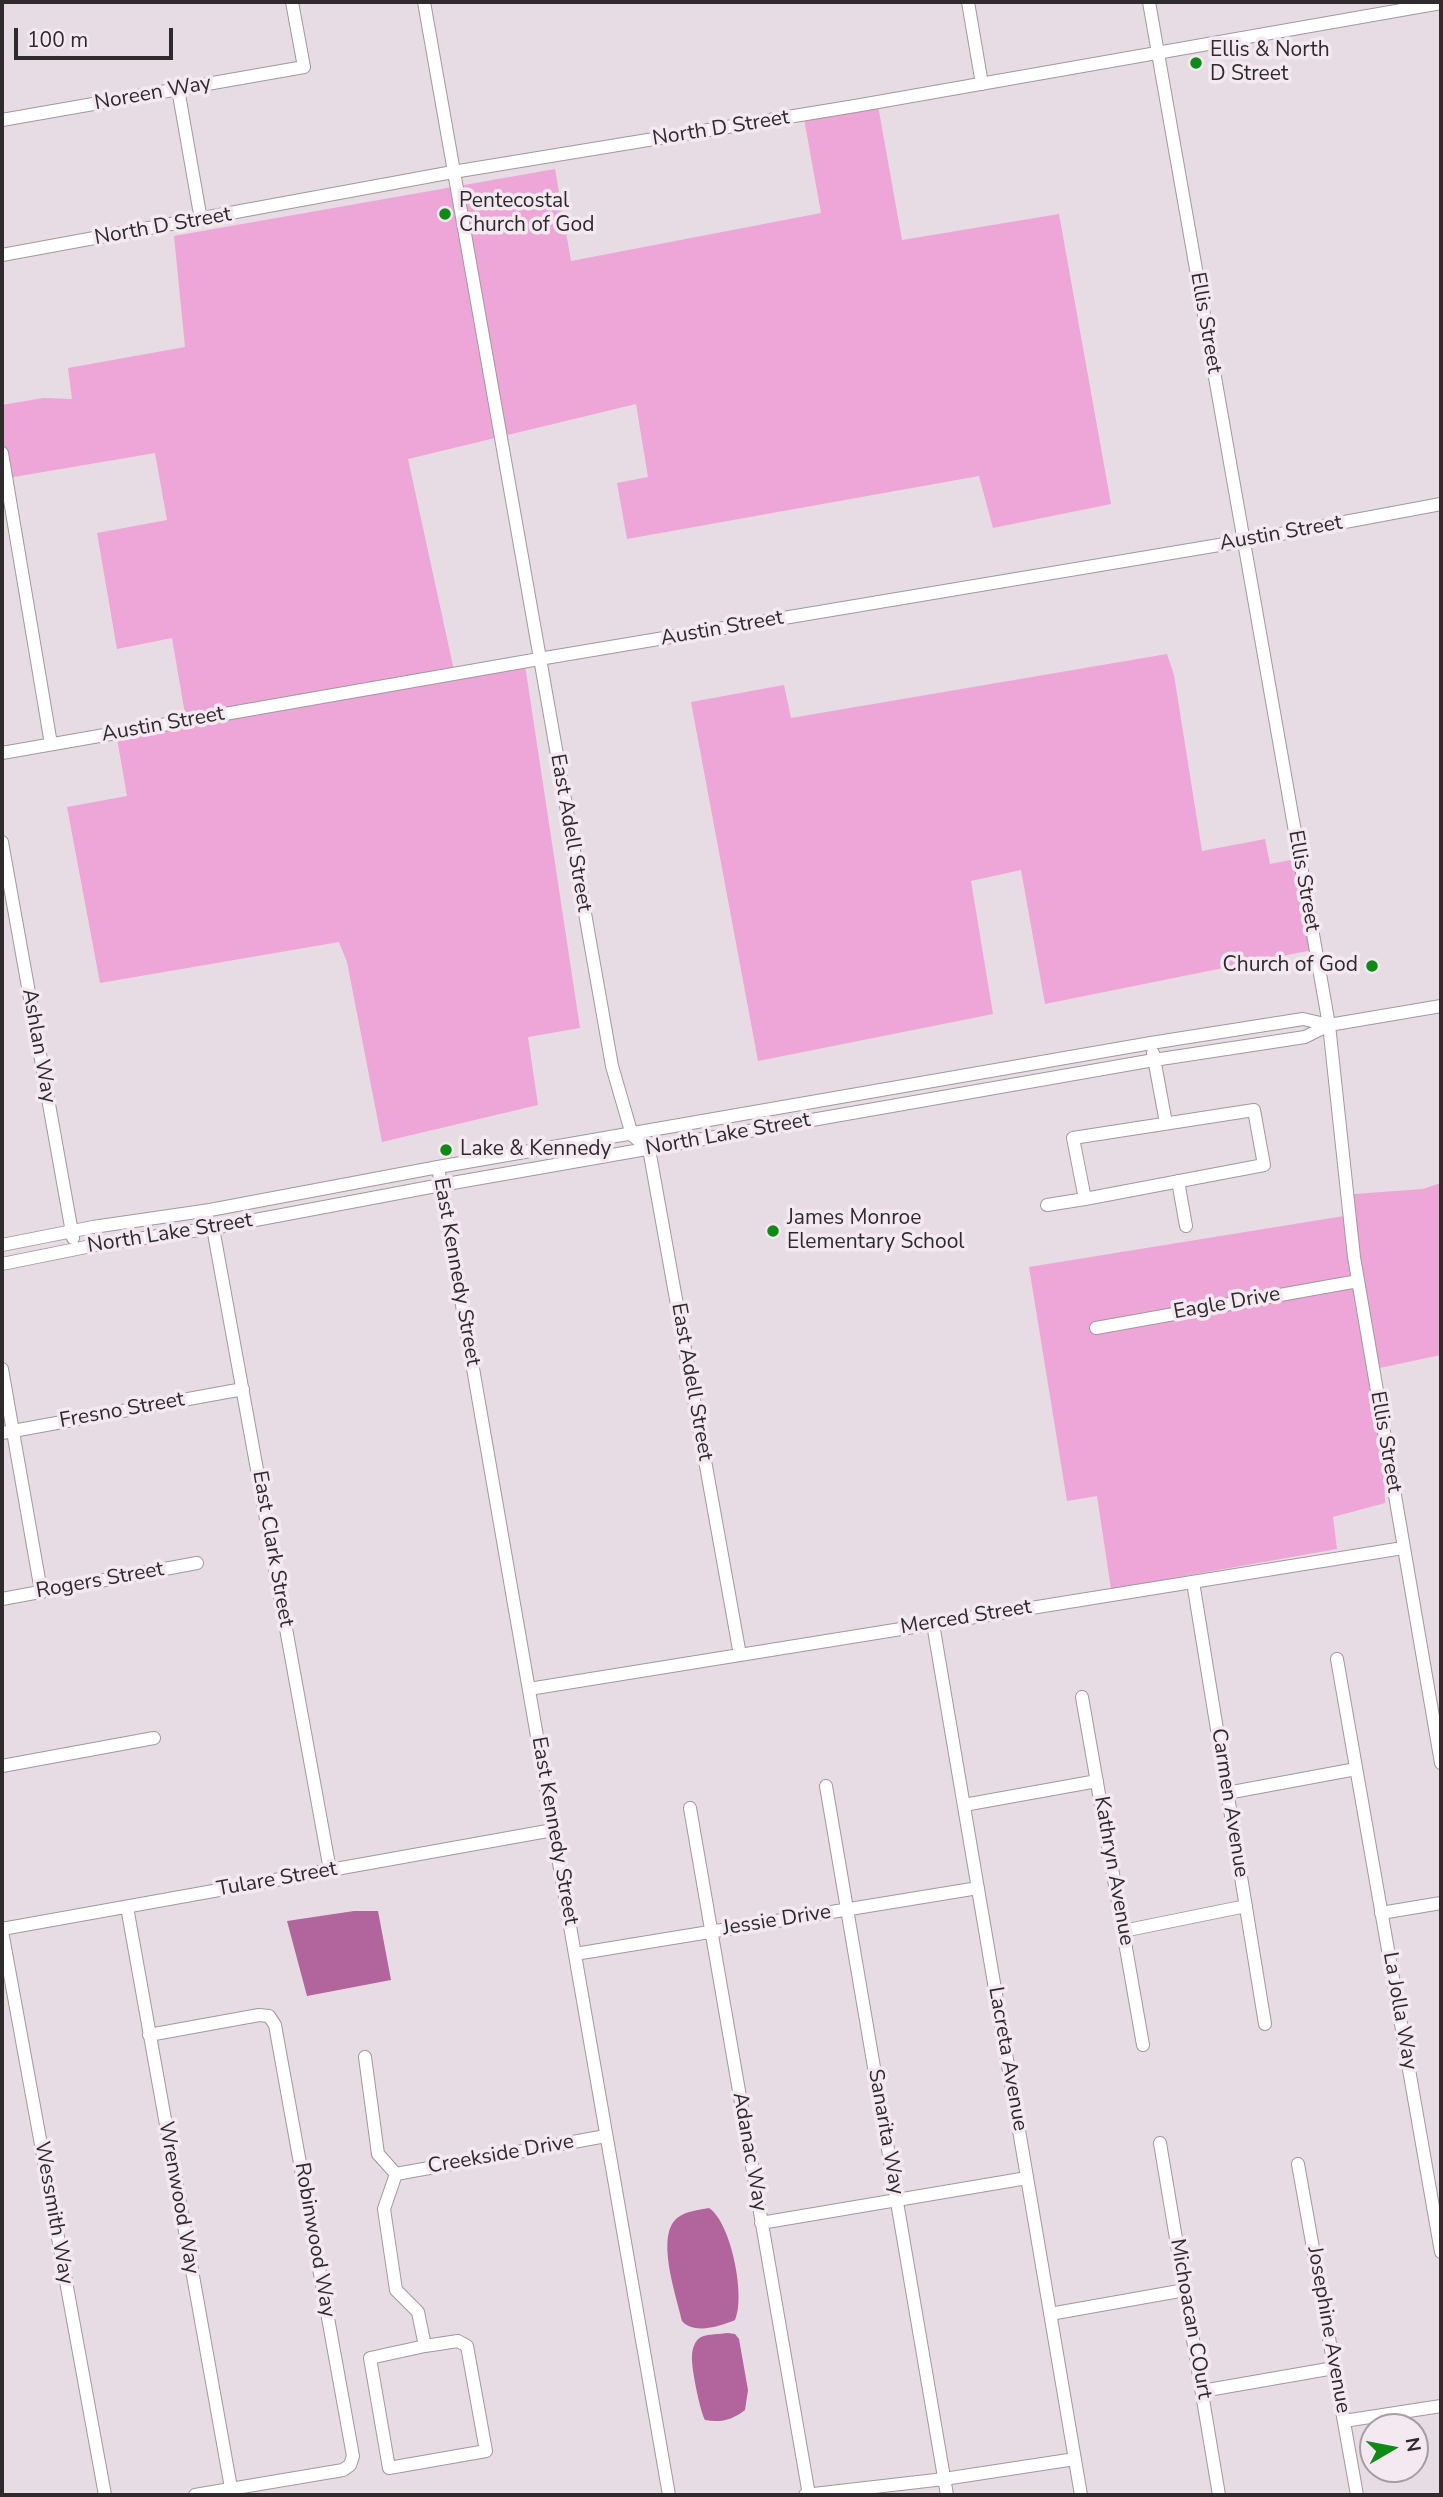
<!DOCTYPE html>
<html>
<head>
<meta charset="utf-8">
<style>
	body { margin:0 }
	#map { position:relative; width:1443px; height:2497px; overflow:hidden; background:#e7dce3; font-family:"Nunito Sans",sans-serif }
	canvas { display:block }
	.frame { position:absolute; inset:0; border:4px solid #2f2b2d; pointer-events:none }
	.north { position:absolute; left:1359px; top:2413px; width:70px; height:70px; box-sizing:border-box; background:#f4e9f0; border:2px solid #a59da2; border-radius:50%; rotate:80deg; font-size:19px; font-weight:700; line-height:28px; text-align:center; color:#2f2b2d }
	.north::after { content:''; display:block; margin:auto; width:24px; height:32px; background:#0e8b15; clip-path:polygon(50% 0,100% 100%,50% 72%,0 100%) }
	.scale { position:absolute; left:14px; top:28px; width:159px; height:32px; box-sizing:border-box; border:4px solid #2f2b2d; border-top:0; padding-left:9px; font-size:21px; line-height:24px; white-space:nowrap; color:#2f2b2d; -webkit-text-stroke:5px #f4e9f0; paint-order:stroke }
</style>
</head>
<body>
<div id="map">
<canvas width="1443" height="2497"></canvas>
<div class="frame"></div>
<div class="north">N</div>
<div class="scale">100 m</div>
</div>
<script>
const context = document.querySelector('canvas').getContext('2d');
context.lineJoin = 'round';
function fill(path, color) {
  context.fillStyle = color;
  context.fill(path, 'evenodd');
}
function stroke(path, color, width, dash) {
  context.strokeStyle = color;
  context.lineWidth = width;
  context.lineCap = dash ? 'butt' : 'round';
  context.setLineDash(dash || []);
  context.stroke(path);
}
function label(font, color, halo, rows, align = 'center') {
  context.font = font + ' "Nunito Sans",sans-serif';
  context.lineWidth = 7;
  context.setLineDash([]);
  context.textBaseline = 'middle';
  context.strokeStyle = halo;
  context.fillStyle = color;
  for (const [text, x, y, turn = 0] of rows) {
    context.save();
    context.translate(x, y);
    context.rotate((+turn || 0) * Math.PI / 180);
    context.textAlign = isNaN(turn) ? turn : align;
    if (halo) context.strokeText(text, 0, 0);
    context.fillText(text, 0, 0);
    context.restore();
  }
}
fill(new Path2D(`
	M877,100L902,240L1059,214L1111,504L993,528L979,476L627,539L617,483L648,477L636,404L408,459L455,675L525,665L580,1028L528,1037L538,1105L382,1142L347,962L339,942L100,983L67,807L127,796L115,727L185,714L172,638L117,649L97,533L167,520L155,453L2,479V405L43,398L72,399L68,368L185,347L174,236L555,169L571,261L821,213L803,113Z
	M1167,654L1174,675L1202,851L1265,839L1270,864L1296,859L1317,949L1045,1004L1021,870L971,881L993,1014L758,1061L691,702L784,685L791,718Z
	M1441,1183V1355L1370,1370L1384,1472L1385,1503L1333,1517L1337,1549L1111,1589L1097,1496L1067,1501L1029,1267L1344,1216L1341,1195L1423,1189Z`), '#eea5d8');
fill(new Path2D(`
	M354,1911H378L391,1980L307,1996L287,1921Z
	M709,2208C731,2222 746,2297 735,2320C721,2326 694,2335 682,2321C677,2297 655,2237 677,2218C686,2211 698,2210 709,2208Z
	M728,2333L735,2334L739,2339L748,2390L745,2410C732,2420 721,2423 705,2420C700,2411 691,2367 692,2356C692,2349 695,2340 701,2337C708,2334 720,2334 728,2333Z`), '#b2649c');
const minor = new Path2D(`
	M424,2L612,1066L632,1135L649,1149L740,1655
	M968,2L982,84
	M1149,2L1329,1025L1354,1257L1441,1763
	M178,89L201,220
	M2,120L304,67L292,2
	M2,255L453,172L855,106L1441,3
	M2,453L51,744
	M2,753L539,659L1243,541L1441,504
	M2,842L73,1238
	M1153,1053L1166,1123
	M1254,1110L1264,1165L1085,1199L1073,1138Z
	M438,1167L669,2495
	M1178,1181L1186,1226
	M1047,1205L1085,1199
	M213,1228L330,1870
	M2,1245L93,1227L210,1210L438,1167L1151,1043L1303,1019L1329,1025
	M2,1264L96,1245L213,1228L441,1185L1154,1060L1305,1037L1329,1025L1441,1006
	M1096,1328L1358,1281
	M2,1369L41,1591
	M2,1433L243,1389
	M1193,1582L1265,2024
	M2,1599L197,1563
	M933,1624L1081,2495
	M1337,1659L1441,2252
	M529,1689L1403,1548
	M1082,1697L1143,2045
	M2,1766L154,1738
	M826,1786L947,2495
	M1227,1793L1356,1769
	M964,1805L1097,1781
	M690,1808L809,2495
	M127,1907L231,2488
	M1381,1913L1441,1903
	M2,1929L553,1830
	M2,1931L105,2495
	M1123,1931L1246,1906
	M575,1954L978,1888
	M149,2035L259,2015L269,2016L275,2025L353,2456L350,2465L343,2470L195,2495
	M365,2057L378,2154L396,2174L384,2209L396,2290L418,2312L425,2346
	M1160,2143L1219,2495
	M1298,2164L1357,2495
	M396,2174L606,2136
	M761,2223L1027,2178
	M1050,2314L1185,2290
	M458,2341L467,2346L486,2451L389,2468L370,2358L425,2346Z
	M1202,2391L1334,2368
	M1344,2421L1441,2406
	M805,2495L944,2479L1075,2459`);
stroke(minor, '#a1989e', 14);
stroke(minor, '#fff', 12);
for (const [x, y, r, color] of [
	[1196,63,7,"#0e8b15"],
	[445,214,7,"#0e8b15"],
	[1372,966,7,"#0e8b15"],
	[446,1150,7,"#0e8b15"],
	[773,1231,7,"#0e8b15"]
]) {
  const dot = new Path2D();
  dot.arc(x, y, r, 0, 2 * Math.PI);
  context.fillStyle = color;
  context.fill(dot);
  stroke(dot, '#f4e9f0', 2.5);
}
label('21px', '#2f2b2d', '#f4e9f0', [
	["Ellis & North",1210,51],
	["D Street",1210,75],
	["Pentecostal",459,202],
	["Church of God",459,226],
	["Church of God",1358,966,"right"],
	["Lake & Kennedy",460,1150],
	["James Monroe",787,1219],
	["Elementary School",787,1243]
], 'left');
label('21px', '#2f2b2d', '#f4e9f0', [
	["Noreen Way",153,94,-10],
	["North D Street",721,129,-9],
	["North D Street",163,227,-10],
	["Ellis Street",1205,323,80],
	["Austin Street",1281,534,-10],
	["Austin Street",722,629,-10],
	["Austin Street",163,725,-10],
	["East Adell Street",570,833,80],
	["Ellis Street",1303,881,80],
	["Ashlan Way",38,1046,80],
	["North Lake Street",728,1135,-10],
	["North Lake Street",170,1234,-9],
	["East Kennedy Street",456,1272,80],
	["Eagle Drive",1227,1304,-10],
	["East Adell Street",691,1382,80],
	["Fresno Street",122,1411,-10],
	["Ellis Street",1385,1442,80],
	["East Clark Street",272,1549,80],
	["Rogers Street",100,1581,-10],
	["Merced Street",966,1618,-9],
	["Carmen Avenue",1229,1803,81],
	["East Kennedy Street",554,1831,80],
	["Kathryn Avenue",1113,1871,80],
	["Tulare Street",277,1880,-10],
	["Jessie Drive",777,1921,-9],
	["La Jolla Way",1399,2011,80],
	["Lacreta Avenue",1007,2059,80],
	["Sanarita Way",885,2132,80],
	["Adanac Way",749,2152,80],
	["Creekside Drive",501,2155,-10],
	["Wrenwood Way",178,2198,80],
	["Wessmith Way",53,2213,80],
	["Robinwood Way",314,2240,80],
	["Michoacan COurt",1190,2319,80],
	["Josephine Avenue",1328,2330,80]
]);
</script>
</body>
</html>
